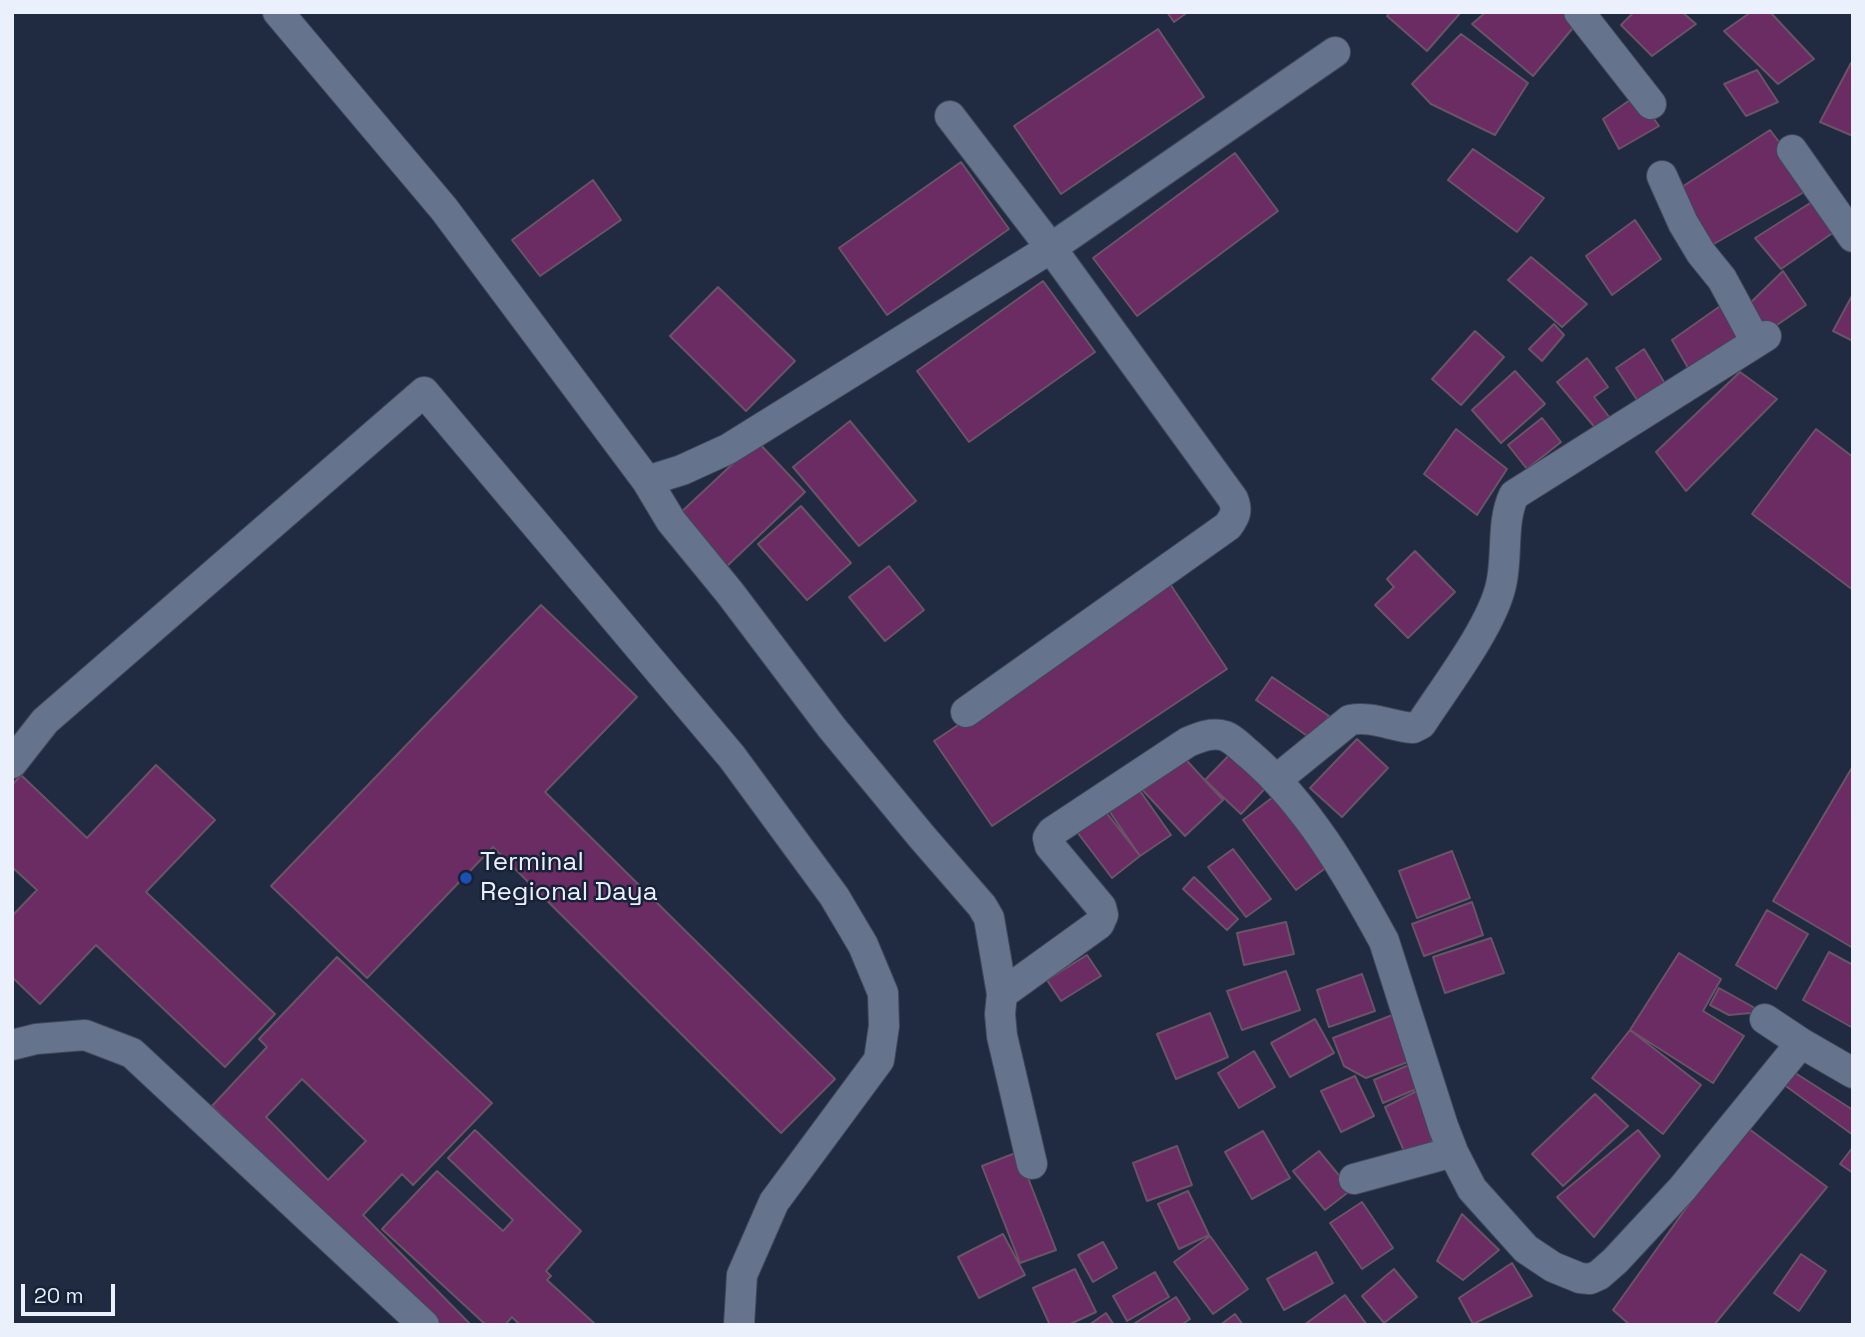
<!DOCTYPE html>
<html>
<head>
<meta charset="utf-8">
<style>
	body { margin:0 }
	#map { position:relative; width:1865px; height:1337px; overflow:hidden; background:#202b41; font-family:"Space Grotesk",sans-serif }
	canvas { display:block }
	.frame { position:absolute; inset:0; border:14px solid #eaf1fc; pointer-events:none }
	.scale { position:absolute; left:21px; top:1284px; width:94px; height:32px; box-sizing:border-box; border:4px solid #eaf1fc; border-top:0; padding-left:9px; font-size:21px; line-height:24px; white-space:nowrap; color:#eaf1fc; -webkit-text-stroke:5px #172137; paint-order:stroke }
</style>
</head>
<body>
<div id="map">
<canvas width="1865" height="1337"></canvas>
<div class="frame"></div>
<div class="scale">20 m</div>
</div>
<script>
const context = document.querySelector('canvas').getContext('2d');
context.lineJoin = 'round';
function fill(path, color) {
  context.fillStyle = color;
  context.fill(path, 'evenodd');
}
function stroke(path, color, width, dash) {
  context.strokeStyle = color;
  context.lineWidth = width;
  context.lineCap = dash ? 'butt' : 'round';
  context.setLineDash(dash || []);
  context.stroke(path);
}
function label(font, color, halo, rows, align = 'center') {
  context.font = font + ' "Space Grotesk",sans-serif';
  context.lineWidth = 5;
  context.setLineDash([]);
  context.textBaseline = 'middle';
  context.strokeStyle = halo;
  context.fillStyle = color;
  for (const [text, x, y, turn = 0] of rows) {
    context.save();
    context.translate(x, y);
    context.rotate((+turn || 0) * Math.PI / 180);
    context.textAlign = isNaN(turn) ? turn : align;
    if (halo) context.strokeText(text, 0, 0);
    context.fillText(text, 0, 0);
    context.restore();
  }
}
const building = new Path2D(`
	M1167,12H1188L1174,22Z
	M1390,12H1461L1427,51L1387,16Z
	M1486,12H1567L1577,23L1533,76L1472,24Z
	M1634,12H1682L1696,24L1652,56L1621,25Z
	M1751,12H1770L1814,59L1778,84L1724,31Z
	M1158,29L1204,97L1061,194L1014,126Z
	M1461,34L1528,83L1495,135L1431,104L1412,84Z
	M1851,63H1853V136L1820,122Z
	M1757,70L1778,102L1746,116L1724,84Z
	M1637,95L1659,126L1619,149L1603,119Z
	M1770,130L1813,187L1705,249L1671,194Z
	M1473,149L1544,198L1517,232L1448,180Z
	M1235,153L1278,211L1137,316L1093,258Z
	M961,162L1009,229L887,315L839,248Z
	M593,180L621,220L540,276L512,240Z
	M1815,200L1834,232L1781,269L1755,238Z
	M1635,220L1661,259L1612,295L1586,256Z
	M1531,257L1587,304L1562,327L1508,280Z
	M1783,271L1806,305L1758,338L1745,308Z
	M1043,281L1095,352L969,442L917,371Z
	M718,287L795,361L746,411L670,336Z
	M1853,294V341L1833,331Z
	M1726,302L1748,341L1691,373L1672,340Z
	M1554,324L1564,335L1542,361L1529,349Z
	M1475,331L1504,357L1461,405L1432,379Z
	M1644,349L1669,390L1643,409L1616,368Z
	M1587,358L1608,387L1594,397L1616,426L1602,436L1557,382Z
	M1515,371L1545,404L1501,443L1472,410Z
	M1740,372L1777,399L1686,491L1656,452Z
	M1542,418L1561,442L1527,469L1508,445Z
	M850,421L916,501L859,546L793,467Z
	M1456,429L1507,469L1477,515L1424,474Z
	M1816,429L1853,457V590L1752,514Z
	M757,441L805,492L726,567L677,516Z
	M801,506L851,563L807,600L758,544Z
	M1415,551L1455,592L1408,638L1375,605L1394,587L1387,579Z
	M889,566L924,610L885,641L849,597Z
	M1170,584L1227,669L992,826L934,741Z
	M541,605L637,697L545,792L835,1079L781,1133L493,847L367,978L271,886Z
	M1272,677L1329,716L1313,740L1256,700Z
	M1357,739L1388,768L1342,817L1310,788Z
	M1237,747L1273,780L1241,814L1205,780Z
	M1177,750L1223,800L1185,836L1138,785Z
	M156,765L215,820L146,892L275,1014L225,1067L96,945L40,1004L12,977V916L37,890L12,867V785L21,775L87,838Z
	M1853,766V948L1773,901Z
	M1133,781L1171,835L1140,856L1103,802Z
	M1273,797L1327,867L1296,890L1243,820Z
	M1102,807L1140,856L1112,878L1074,828Z
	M1233,849L1271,899L1246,917L1208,867Z
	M1452,851L1470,898L1417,918L1399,871Z
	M1194,877L1238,919L1227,930L1183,889Z
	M1472,902L1483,935L1424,956L1412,924Z
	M1767,910L1808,934L1776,989L1736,965Z
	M1286,922L1294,954L1244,965L1237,933Z
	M1491,938L1504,973L1445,993L1433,957Z
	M1829,952L1853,965V1028L1803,1000Z
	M1679,953L1721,979L1703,1011L1744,1036L1713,1083L1630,1030Z
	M1087,955L1101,976L1061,1001L1047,980Z
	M337,957L492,1103L413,1185L402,1174L363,1215L471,1325H428L212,1106L267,1047L259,1039ZM302,1079L366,1141L328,1180L266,1117Z
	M1286,971L1300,1010L1242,1030L1227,991Z
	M1362,974L1375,1011L1329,1027L1317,990Z
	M1719,988L1762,1012L1729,1015L1710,1005Z
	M1210,1013L1228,1057L1176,1079L1157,1034Z
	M1395,1014L1413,1060L1366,1078L1344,1066L1333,1038Z
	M1315,1019L1334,1053L1290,1077L1271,1043Z
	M1630,1030L1701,1085L1663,1134L1592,1078Z
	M1254,1051L1275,1087L1239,1108L1218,1073Z
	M1418,1061L1428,1084L1383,1103L1374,1080Z
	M1789,1069L1853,1110V1135L1783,1084Z
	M1355,1076L1374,1116L1341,1132L1321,1091Z
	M1427,1086L1440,1136L1407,1158L1385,1107Z
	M1595,1094L1628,1126L1563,1186L1532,1154Z
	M1745,1126L1827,1187L1714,1325H1630L1613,1310Z
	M475,1130L581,1231L546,1271L551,1276L547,1280L596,1325H520L512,1317L505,1325H486L382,1229L437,1171L503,1231L513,1220L448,1158Z
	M1638,1130L1660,1156L1594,1237L1557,1197Z
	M1263,1131L1290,1178L1252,1199L1225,1152Z
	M1177,1146L1192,1185L1147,1201L1133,1163Z
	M1853,1147V1173L1840,1164Z
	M1319,1151L1351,1190L1325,1210L1293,1171Z
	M1018,1152L1056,1250L1020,1263L982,1166Z
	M1188,1191L1209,1235L1179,1249L1158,1204Z
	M1362,1202L1393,1248L1362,1269L1330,1223Z
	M1462,1214L1499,1250L1463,1280L1437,1261Z
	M1003,1234L1025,1275L979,1298L958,1257Z
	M1210,1236L1248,1289L1213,1314L1174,1262Z
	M1103,1242L1117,1268L1093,1282L1078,1255Z
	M1316,1252L1333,1283L1284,1310L1267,1279Z
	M1801,1254L1826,1271L1799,1311L1774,1293Z
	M1512,1263L1532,1296L1473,1324L1459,1298Z
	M1075,1269L1096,1312L1068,1325H1050L1033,1288Z
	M1394,1269L1417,1297L1384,1323L1362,1296Z
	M1155,1272L1169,1297L1127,1321L1113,1296Z
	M1345,1295L1367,1325H1304Z
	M1176,1297L1190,1319L1181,1325H1132Z
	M1106,1313L1114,1325H1089Z
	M1235,1314L1243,1325H1220Z`);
fill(building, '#6b2b63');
stroke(building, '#6b5367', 2);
const minor = new Path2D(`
	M278,12L444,209L647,481L671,521L730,593L832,728L922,837L982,906L989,918L1002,994L1000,1014L1002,1036L1032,1164
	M1579,12L1651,104
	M950,116L1051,248L1233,499C1238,511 1235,516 1228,526L966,712
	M1792,150L1853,237
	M1662,176L1683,223L1701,253L1722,279L1756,342
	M647,481L682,470L728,449L1051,248L1335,52
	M12,763L45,721L424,392L732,757L834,896L863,945L883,993L884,1026L879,1060L774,1202L742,1275L739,1325
	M1276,780L1350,720C1372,716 1391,726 1413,728L1421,724C1445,687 1492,626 1501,585C1508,556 1501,522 1514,495L1766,336
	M1002,994L1099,924L1103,915L1101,907L1050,846L1048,838L1052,832L1188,742C1200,737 1212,732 1225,736C1234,739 1242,749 1250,755C1308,805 1348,875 1384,941L1443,1126L1453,1152L1472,1189L1526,1249L1553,1267L1580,1278L1590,1279L1599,1275L1615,1261L1682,1189L1801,1043L1853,1073
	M1765,1019L1801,1043
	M12,1045L36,1039L85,1035L132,1053L424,1325
	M1354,1179L1453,1152`);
stroke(minor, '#40485a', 32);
stroke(minor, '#66738d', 30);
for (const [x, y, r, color] of [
	[466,878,7,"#1a4fb4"]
]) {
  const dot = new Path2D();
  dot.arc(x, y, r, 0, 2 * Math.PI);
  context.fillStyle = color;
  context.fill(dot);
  stroke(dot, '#172137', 2.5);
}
label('26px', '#eaf1fc', '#172137', [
	["Terminal",480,863],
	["Regional Daya",480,893]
], 'left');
</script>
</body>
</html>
